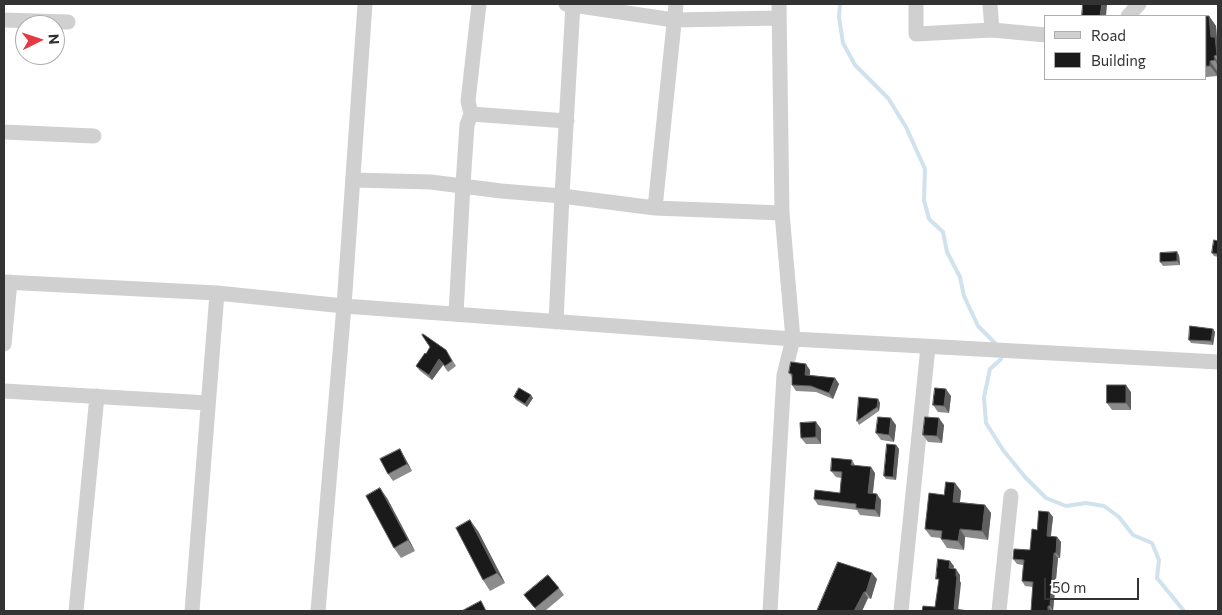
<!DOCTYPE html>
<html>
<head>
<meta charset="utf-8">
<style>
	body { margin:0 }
	#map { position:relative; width:1222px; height:615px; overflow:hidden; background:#fff; font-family:Commissioner,sans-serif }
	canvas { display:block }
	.frame { position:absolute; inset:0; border:5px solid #333; pointer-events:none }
	.legend { position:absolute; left:1044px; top:15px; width:162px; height:65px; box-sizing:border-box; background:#fff; border:1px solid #adadad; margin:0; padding:6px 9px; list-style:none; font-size:15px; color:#333 }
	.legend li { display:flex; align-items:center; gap:10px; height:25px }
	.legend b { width:25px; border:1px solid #adadad }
	.north { position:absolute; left:15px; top:15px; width:50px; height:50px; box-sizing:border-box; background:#fff; border:1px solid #adadad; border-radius:50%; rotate:86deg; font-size:14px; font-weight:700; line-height:20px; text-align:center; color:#333 }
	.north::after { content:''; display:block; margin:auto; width:18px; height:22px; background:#e63946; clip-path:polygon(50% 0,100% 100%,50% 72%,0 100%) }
	.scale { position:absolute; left:1044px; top:578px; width:95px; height:22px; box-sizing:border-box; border:2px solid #333; border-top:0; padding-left:6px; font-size:15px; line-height:18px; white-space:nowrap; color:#333; -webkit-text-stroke:4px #fff; paint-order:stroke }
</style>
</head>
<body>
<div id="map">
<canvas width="1222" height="615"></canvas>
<div class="frame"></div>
<ul class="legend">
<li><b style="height:6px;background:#d0d0d0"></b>Road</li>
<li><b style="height:14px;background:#1a1a1a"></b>Building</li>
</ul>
<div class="north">N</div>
<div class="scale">50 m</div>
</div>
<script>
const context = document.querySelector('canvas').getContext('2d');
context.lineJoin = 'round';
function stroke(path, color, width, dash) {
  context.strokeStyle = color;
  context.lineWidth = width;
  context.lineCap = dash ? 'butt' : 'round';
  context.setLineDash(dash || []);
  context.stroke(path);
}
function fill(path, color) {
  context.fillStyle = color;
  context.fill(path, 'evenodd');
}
stroke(new Path2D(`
	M840,4L839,17L843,43L855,65L888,98L906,127L925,169L924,200L929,219L943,232L947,252L960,277L964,296L978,326L997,345
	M1001,359L990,369L984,397L986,423L1003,450L1025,477L1046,498L1066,506L1086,503L1104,506L1119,517L1133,535L1152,543L1159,560L1157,578L1184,611`), '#cfe2ee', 4);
stroke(new Path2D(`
	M566,4L674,20L779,18
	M916,4V34L992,30L1046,35
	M990,4L992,30
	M1128,16L1139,4
	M4,20L68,22
	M471,114L567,121
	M4,132L94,136
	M353,180L431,182L501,191L562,196L655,208L782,213
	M655,208L676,4
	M4,282L217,293L344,306L793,339L1218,362
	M456,314L463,185L467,125L471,114L468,101L479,4
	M556,322L562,196L573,4
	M4,344L10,282
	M4,391L208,403
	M76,611L97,396
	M192,611L217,293
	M318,611L344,306L365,4
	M770,611L784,375L793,339L782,213L779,4
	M901,611L928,347
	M999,611L1011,496`), '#d0d0d0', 15);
fill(new Path2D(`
	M1206,16H1209L1216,26L1217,39L1218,41V71H1217L1218,76L1206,77Z
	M1218,241V257L1214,256L1212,253Z
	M1179,255L1180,265L1163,266L1160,262Z
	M1213,329L1215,332L1213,345L1191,343L1189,340Z
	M446,350L456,366L448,372L443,365L432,380L420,371L416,366L426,354Z
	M810,370V375L835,378L839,384L833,399L816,392L796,391L792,385V377L789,373Z
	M1131,392V410H1112L1107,403Z
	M951,396L949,413L938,412L933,405Z
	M514,397L533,398L527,407L516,400Z
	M878,399L880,403L879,411L859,425L857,421Z
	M816,422L821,429V444H806L801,438Z
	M896,425L894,442L881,440L876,433Z
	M944,425L942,443L928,442L923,435Z
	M896,445L899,449L896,480L886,479L884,476Z
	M400,449L404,456L412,471L393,481L388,474Z
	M852,460L855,465L875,473L873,493L881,500L880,517L860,515L857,510L818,505L814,499L840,493L841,478L836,477L831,471Z
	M955,483L961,491L960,502L985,505L991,513L988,540L965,537L964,550L947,548L941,539V538L931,537L925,529L944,495Z
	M387,498L415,551L401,558L394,548Z
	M1049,512L1053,517L1051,536L1057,537L1061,542L1060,558H1058L1053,611H1031L1033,587L1025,586L1022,581L1023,565L1017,564L1013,559L1030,550L1037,530Z
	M478,531L505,583L490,591L483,580Z
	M877,579L871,599L868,598L862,611H817Z
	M559,588L564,595L545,611H537L524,595Z`), '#8c8c8c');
fill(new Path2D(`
	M1102,4H1106L1107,5L1106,16H1100Z
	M1209,16L1216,26L1217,39L1218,41V57L1211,37Z
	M1214,56L1218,62V66L1215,60Z
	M1210,61L1217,71L1218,76L1210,66Z
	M1177,252L1179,255L1180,265L1177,261Z
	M1213,329L1215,332L1213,345L1211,341Z
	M439,359L443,365L432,380L429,375Z
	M806,364L810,370L809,381L805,375Z
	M835,378L839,384L833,399L829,393Z
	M1126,385L1131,392V410L1126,403Z
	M946,389L951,396L949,413L944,406Z
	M531,395L533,398L527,407L525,404Z
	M878,399L880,403L879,411L877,407Z
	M891,418L896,425L894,442L889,435Z
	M939,418L944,425L942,443L937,436Z
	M816,422L821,429V444L816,437Z
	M896,445L899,449L896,480L893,477Z
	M400,449L404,456L412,471L407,464Z
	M871,467L875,473L872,499L868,493Z
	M955,483L961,491L959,510L953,502Z
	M380,488L387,498L415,551L408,540Z
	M877,494L881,500L880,517L875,510Z
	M985,505L991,513L988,540L982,531Z
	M1049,512L1053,517L1050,541L1047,536Z
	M470,520L478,531L505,583L497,573Z
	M960,529L965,537L964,550L958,541Z
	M1057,537L1061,542L1060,558L1056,553Z
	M1054,553L1058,558L1053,611L1050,606Z
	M950,561L954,566L953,574L949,568Z
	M956,569L960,575V581L961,583L958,611L954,609Z
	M872,573L877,579L871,599L866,592Z
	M864,592L868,598L862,611H854Z
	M1048,606L1052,611H1048Z`), '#5f5f5f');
const building = new Path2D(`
	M1083,4H1102L1100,16H1082Z
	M1203,16H1209L1211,37H1215L1217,55L1214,56L1215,60L1210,61V66H1206V16Z
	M1214,240L1218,241V254L1212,253Z
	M1177,252V261L1160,262V253Z
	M1190,326L1213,329L1211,341L1189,340Z
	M423,334L446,350L452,361L445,366L439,359L429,375L416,366L425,353L426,354L430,347L422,335Z
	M791,362L806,364L805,375L835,378L829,393L811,386L792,385V374L789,373Z
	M1107,385H1126V403H1107Z
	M519,388L531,395L525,404L514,397Z
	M935,388L946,389L944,406L933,405Z
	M859,397L878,399L877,407L857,421Z
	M878,417L891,418L889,435L876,433Z
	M925,417L939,418L937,436L923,435Z
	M816,422V437L801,438L800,423Z
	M887,444L896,445L893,477L884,476Z
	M400,449L407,464L388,474L380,459Z
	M832,458L852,460L851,465L871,467L868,493L877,494L875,510L856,508V504L814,499L815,490L840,493L842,472L831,471Z
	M946,482L955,483L953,502L985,505L982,531L960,529L958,541L941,539L942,531L925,529L929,493L944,495Z
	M380,488L408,540L394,548L366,496Z
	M1039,511L1049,512L1047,536L1057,537L1056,553H1054L1050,606H1048V611H1031L1033,582L1022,581L1024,560L1013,559L1014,549L1030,550L1032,529L1037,530Z
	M470,520L497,573L483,580L456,528Z
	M938,559L950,561L949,568L956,569V576L957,577L954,609L969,611H922L923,606L935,607L939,579H936Z
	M838,562L872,573L866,592H864L854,611H817Z
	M548,575L559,588L535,608L524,595Z
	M481,601L486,611H462Z`);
fill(building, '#1a1a1a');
stroke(building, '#5f5f5f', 1);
</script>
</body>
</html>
